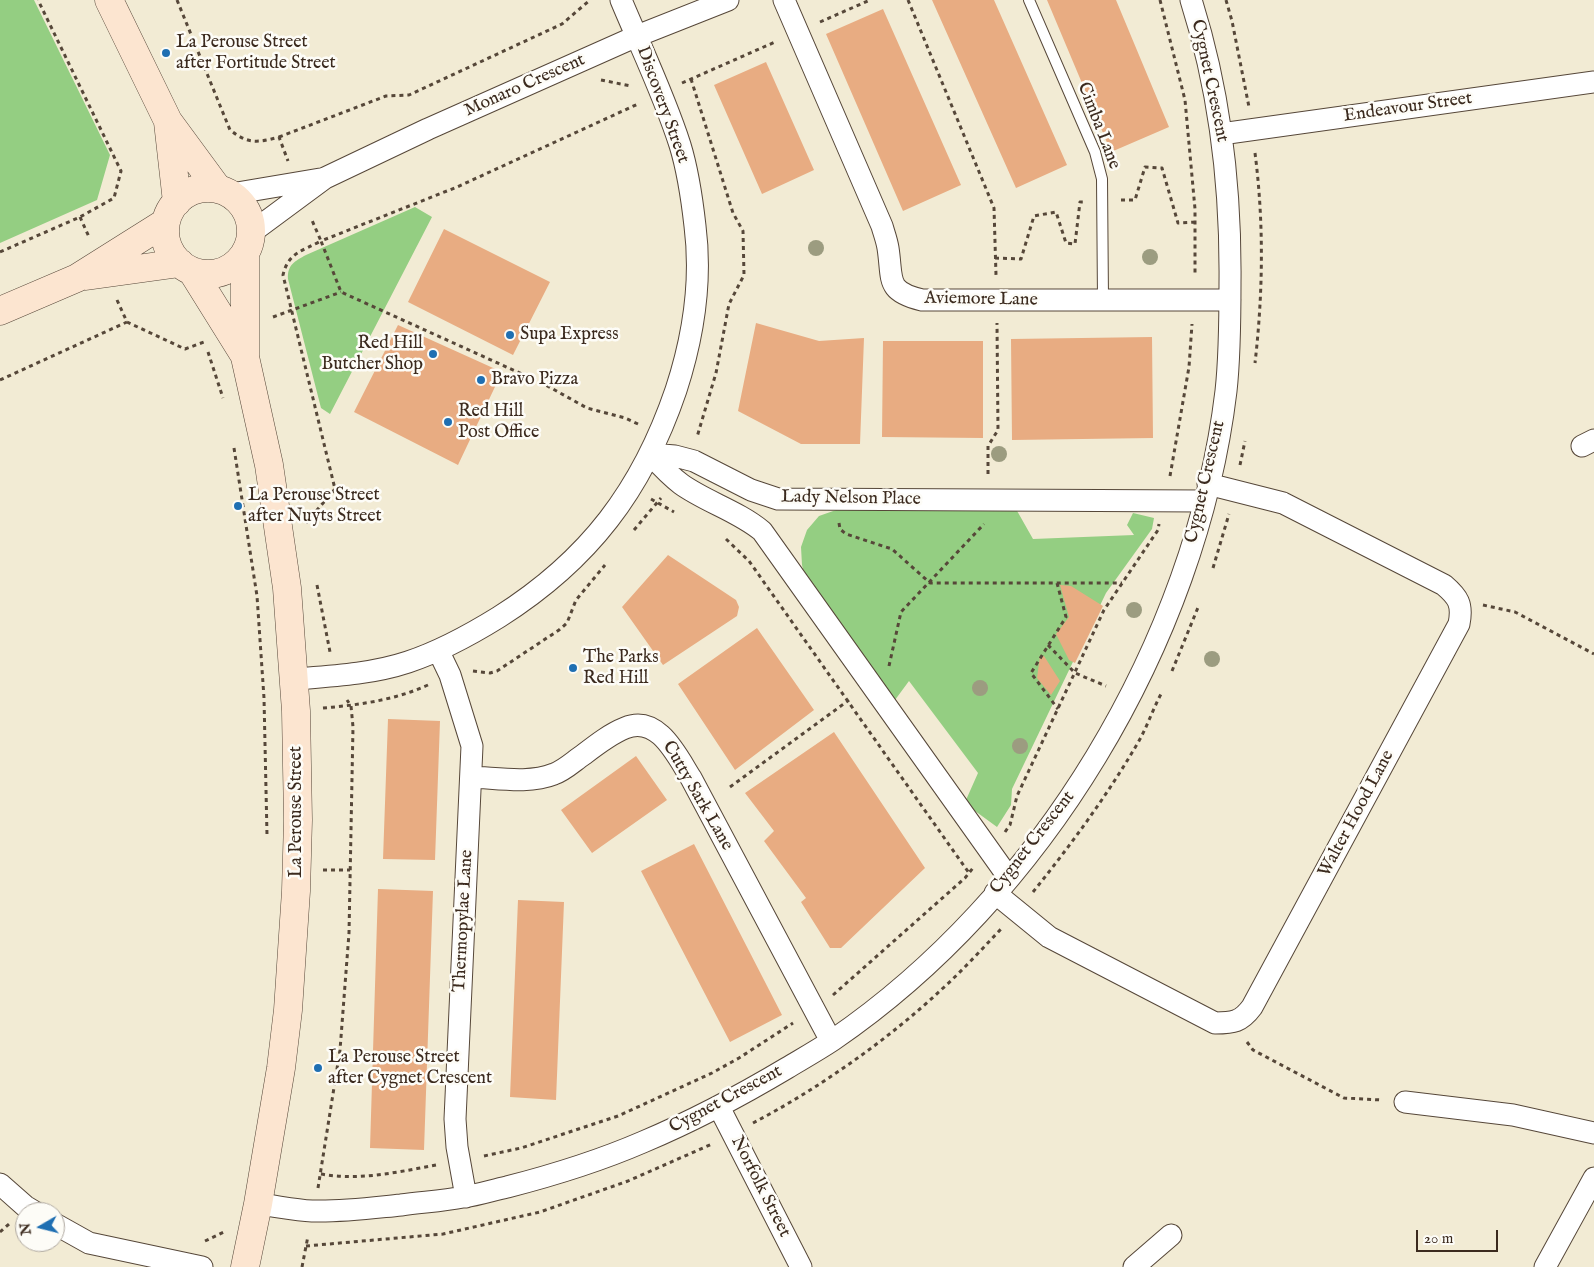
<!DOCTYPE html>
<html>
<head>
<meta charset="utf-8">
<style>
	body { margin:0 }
	#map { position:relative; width:1594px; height:1267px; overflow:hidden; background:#f2ebd4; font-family:"IM FELL English",serif }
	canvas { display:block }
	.north { position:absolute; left:15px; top:1202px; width:50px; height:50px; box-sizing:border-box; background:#fdfcf7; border:1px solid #afa8a0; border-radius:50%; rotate:262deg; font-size:14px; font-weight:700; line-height:20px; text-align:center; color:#3b2a1e }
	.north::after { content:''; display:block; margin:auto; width:18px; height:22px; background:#1f6fb2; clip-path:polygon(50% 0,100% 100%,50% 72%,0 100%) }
	.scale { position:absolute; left:1416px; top:1230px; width:82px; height:22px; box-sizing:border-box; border:2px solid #3b2a1e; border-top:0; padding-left:6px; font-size:15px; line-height:18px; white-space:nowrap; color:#3b2a1e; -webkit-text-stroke:4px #fdfcf7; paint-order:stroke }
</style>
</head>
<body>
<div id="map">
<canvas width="1594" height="1267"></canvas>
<div class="north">N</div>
<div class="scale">20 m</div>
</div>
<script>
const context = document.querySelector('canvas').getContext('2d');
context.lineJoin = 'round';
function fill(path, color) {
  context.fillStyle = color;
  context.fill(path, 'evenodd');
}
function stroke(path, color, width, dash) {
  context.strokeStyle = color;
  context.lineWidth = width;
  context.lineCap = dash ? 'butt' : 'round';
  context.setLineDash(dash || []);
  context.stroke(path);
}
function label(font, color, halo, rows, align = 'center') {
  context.font = font + ' "IM FELL English",serif';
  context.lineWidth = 5;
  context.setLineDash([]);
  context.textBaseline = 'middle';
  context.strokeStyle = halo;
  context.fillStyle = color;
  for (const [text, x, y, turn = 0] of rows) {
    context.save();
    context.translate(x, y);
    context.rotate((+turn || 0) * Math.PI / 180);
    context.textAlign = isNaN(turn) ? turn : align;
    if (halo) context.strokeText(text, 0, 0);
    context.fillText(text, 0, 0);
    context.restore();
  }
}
fill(new Path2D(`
	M0,0H34L110,155L97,200L0,243Z
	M415,207L432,217L330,414L321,408L288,279C287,265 295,261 306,255Z
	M1016,509L1033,539L1134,535L1127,525L1133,513L1154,518L1152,529L1106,593L1012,789L1011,805L997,827L971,808L966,800L978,773L909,681L895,700L806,581L802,565L801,547L807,530L819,516L836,510Z`), '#94ce82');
fill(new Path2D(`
	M932,0H994L1067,165L1016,188Z
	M1047,0H1116L1169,127L1111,152Z
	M883,9L961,185L903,211L826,34Z
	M766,62L814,170L762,194L714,85Z
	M444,229L550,282L513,355L408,302Z
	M756,323L819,341L864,338L860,444H801L738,411Z
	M398,325L502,372L458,465L354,412Z
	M1152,337L1153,438L1012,440L1011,339Z
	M883,341H983V438L882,437Z
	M668,555L736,600L739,607L737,616L663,665L622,607Z
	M1060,585L1071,586L1103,606L1075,663L1069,660L1056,634L1069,617Z
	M757,628L814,710L735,770L678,684Z
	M1040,656H1044L1060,681L1051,695L1037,678Z
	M388,719L440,721L435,860L383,859Z
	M834,732L925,868L841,948H830L801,902L806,898L764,841L774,831L745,793Z
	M636,756L667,800L592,853L561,810Z
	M694,844L782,1015L730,1042L641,871Z
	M378,889L433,891L424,1150L370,1148Z
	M518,900L564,902L556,1100L510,1097Z`), '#e8ac82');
const lane = new Path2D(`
	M1029,0L1095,152L1102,179L1103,300`);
const street = new Path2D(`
	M784,0L882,226C884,233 887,241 888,248C893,280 885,291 922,300H1230
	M1221,134L1594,82
	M231,194L320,179
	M252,232L325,178L428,129L637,36L728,0
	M1582,446L1594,440
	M650,454L675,456L694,461L751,490L778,499L1204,501
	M650,454C660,465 669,475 681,484C706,502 738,511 762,531L1009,878
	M438,650L450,675L472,746L455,1119L457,1147L466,1197
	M295,679C333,676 372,674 408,662C441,651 470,635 499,617C589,560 642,490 676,390C693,338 702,281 695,226C692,199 688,171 680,145C664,95 641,48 621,0
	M471,777C498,778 529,784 554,774C565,770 574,761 583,755C596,745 610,734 625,728C658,714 677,756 691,778L831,1041
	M995,893L1049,937L1215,1023C1233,1023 1241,1022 1252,1007L1459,624C1463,604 1458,597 1444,585L1283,503L1208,484
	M1405,1102L1513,1115L1594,1133
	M719,1107L801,1267
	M0,1184L25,1206L35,1212
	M258,1204C276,1206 294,1210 312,1211C342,1212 371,1208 401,1205C422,1202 443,1201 463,1197C478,1195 493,1190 507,1187C554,1175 599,1161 643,1142C693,1121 740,1096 787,1068C802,1059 818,1050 833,1040C1041,898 1196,642 1226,391C1230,355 1230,319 1230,283C1231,188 1220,91 1191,0
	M55,1224L89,1243L202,1267
	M1134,1267L1171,1235
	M1545,1267L1594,1178`);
const secondary = new Path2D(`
	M109,0L168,121L218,189
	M168,122L177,202
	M165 231a43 43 0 1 1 86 0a43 43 0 1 1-86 0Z
	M192,271L245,356
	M86,276L180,263
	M0,311L77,278L166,222
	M245,1267L258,1204L281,1068L288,1010L296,891L298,820L296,711L287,588L269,465L245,357V254`);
stroke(lane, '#564739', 12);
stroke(street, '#564739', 23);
stroke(secondary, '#564739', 29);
stroke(new Path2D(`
	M177,0L230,130C248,144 257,143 279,137L288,161
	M908,0L994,208L996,275
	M1160,0L1185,100L1195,209V276
	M1226,0L1232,21L1249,107
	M820,22L870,0
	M691,79L733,213L743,231L744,275L729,304L716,373L697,437
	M601,80L631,86
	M682,83L775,42
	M279,137L386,96L409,95L562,24L590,0
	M1255,153C1264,223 1263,293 1255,363
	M1121,200H1135L1145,167L1162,168L1178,223L1196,222
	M80,217L89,237
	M0,252L80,217L114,198L121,171L38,0
	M995,258L1021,259L1034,216L1056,212L1066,243L1075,244L1080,202H1083
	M117,300L127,322L185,349L204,342
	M273,317L341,292
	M208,352L223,398
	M0,380L127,322
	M638,424L625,418L587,408L544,384L341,292L321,241L457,187L638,104
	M234,448L257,596L264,698L267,835
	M1240,465L1245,441
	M988,474V446L998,430L997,323
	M1170,476L1189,367L1192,324
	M651,499L674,512
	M306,523L335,489L283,275C288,253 302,251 321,241L311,218
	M839,523L840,529L846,534L892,549L930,583H1122
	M634,530L661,498
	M726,539L749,561L969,873
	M1213,568L1229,514
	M1057,583L1066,617L1031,673L1058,709
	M317,585L330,652
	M1483,605L1515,612L1594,654
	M1048,645L1075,673L1106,686
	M889,666L901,612L984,524
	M473,671L490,673L497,671L559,630L567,623L576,600L605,565
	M1172,671L1199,605
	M323,708C359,705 395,700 428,685
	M730,787L849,700
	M1005,832L1010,825L1017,796L1104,610L1158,530L1159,524
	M323,870H350
	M1033,892C1070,846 1106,797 1136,746C1146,730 1152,711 1161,694
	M833,995L965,878L973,868
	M1247,1042L1253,1050L1344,1098L1382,1100
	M753,1123C818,1089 889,1039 942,989C963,970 982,949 1001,929
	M484,1156L521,1148L618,1116L712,1073L739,1058L793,1023
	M321,1174C360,1181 398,1172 436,1165
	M318,1188L340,1050L349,933L353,727L351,706L347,700
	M0,1232L9,1224
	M205,1241L224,1232
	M306,1246L443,1234L540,1212L628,1181L712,1144
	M302,1267L308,1236`), '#564739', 3, [4, 4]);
stroke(lane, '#fff', 10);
stroke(street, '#fff', 21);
stroke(secondary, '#fce5d0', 28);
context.fillStyle = '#9c9c80';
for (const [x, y] of [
	[816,248],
	[1150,257],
	[999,454],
	[1134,610],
	[1212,659],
	[980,688],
	[1020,746]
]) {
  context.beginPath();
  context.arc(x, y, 8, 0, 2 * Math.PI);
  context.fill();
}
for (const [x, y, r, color] of [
	[166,53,5,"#1f6fb2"],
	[510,335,5,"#1f6fb2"],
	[433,354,5,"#1f6fb2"],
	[481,380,5,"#1f6fb2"],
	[448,422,5,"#1f6fb2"],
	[238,506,5,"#1f6fb2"],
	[573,668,5,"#1f6fb2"],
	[318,1068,5,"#1f6fb2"]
]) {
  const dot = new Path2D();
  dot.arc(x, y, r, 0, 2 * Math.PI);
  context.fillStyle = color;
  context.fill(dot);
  stroke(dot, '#fdfcf7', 2);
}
label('18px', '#3b2a1e', '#fdfcf7', [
	["La Perouse Street",176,43],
	["after Fortitude Street",176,64],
	["Supa Express",520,335],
	["Red Hill",423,344,"right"],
	["Butcher Shop",423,365,"right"],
	["Bravo Pizza",491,380],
	["Red Hill",458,412],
	["Post Office",458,433],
	["La Perouse Street",248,496],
	["after Nuyts Street",248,517],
	["The Parks",583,658],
	["Red Hill",583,679],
	["La Perouse Street",328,1058],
	["after Cygnet Crescent",328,1079]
], 'left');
label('18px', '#3b2a1e', '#fdfcf7', [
	["Cygnet Crescent",1209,81,78],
	["Monaro Crescent",525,86,-24],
	["Discovery Street",662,105,70],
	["Endeavour Street",1408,108,-8],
	["Cimba Lane",1098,126,69],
	["Aviemore Lane",981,300,1],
	["Cygnet Crescent",1206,482,-77],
	["Lady Nelson Place",851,499,1],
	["Cutty Sark Lane",697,796,60],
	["La Perouse Street",297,812,-90],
	["Walter Hood Lane",1357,814,-62],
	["Cygnet Crescent",1033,843,-52],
	["Thermopylae Lane",464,921,-87],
	["Cygnet Crescent",726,1100,-28],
	["Norfolk Street",760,1187,63]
]);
</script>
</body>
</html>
